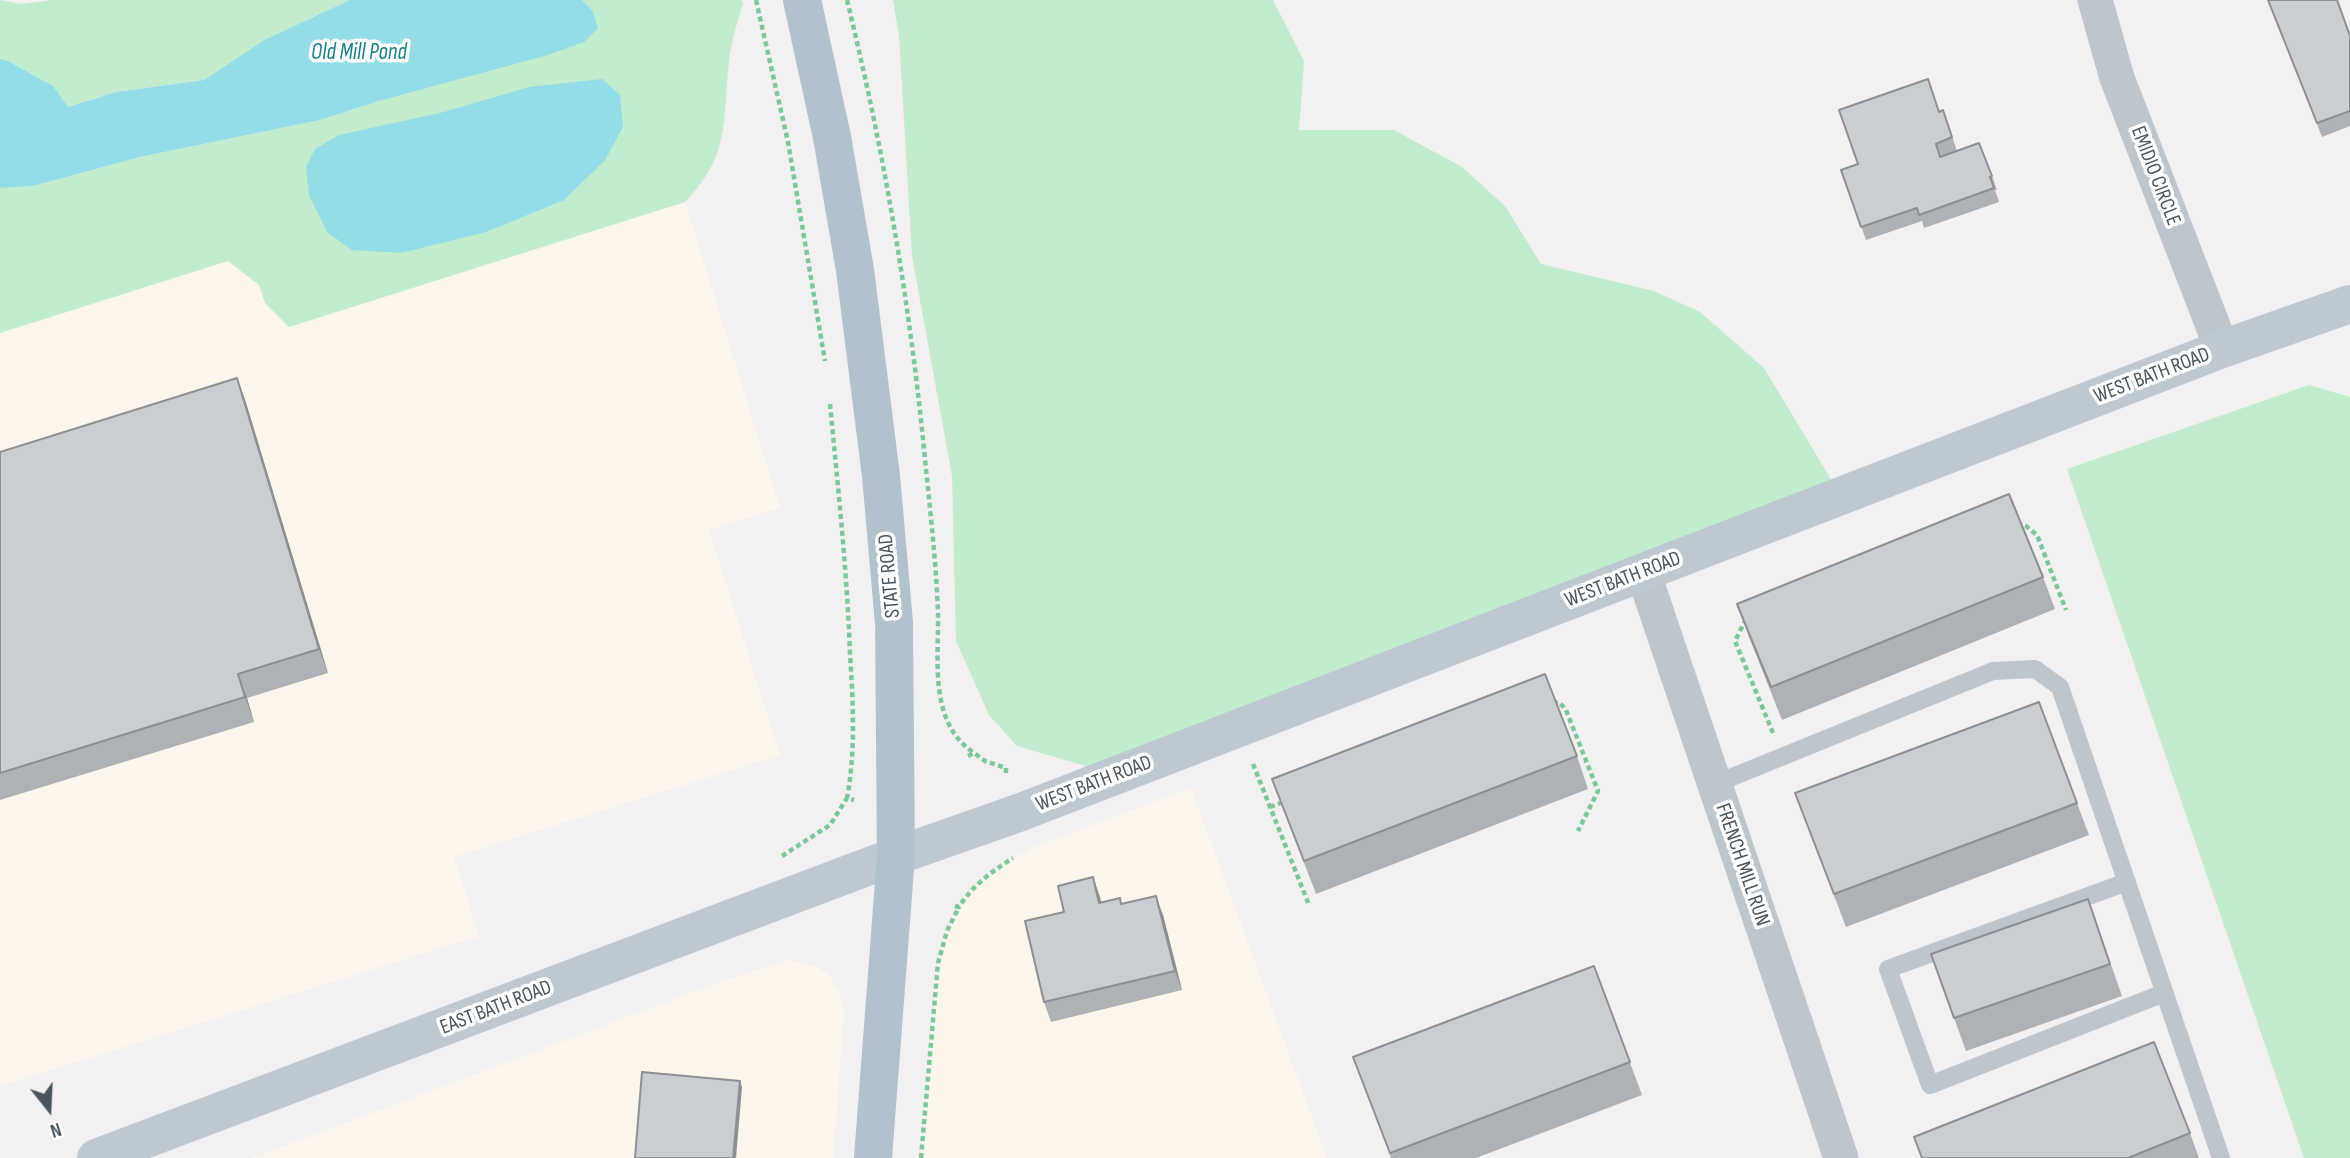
<!DOCTYPE html>
<html>
<head>
<meta charset="utf-8">
<style>
	body { margin:0 }
	#map { position:relative; width:2350px; height:1158px; overflow:hidden; background:#f2f0f0; font-family:"Sofia Sans Condensed",sans-serif }
	canvas { display:block }
	.north { position:absolute; left:14px; top:1074px; width:70px; height:70px; -webkit-text-stroke:5px #fff; paint-order:stroke; rotate:162deg; font-size:19px; font-weight:700; line-height:28px; text-align:center; color:#49555c }
	.north::after { content:''; display:block; margin:auto; width:24px; height:32px; background:#49555c; clip-path:polygon(50% 0,100% 100%,50% 72%,0 100%) }
</style>
</head>
<body>
<div id="map">
<canvas width="2350" height="1158"></canvas>
<div class="north">N</div>
</div>
<script>
const context = document.querySelector('canvas').getContext('2d');
context.lineJoin = 'round';
function fill(path, color) {
  context.fillStyle = color;
  context.fill(path, 'evenodd');
}
function stroke(path, color, width, dash) {
  context.strokeStyle = color;
  context.lineWidth = width;
  context.lineCap = dash ? 'butt' : 'round';
  context.setLineDash(dash || []);
  context.stroke(path);
}
function label(font, color, halo, rows, align = 'center') {
  context.font = font + ' "Sofia Sans Condensed",sans-serif';
  context.lineWidth = 7;
  context.setLineDash([]);
  context.textBaseline = 'middle';
  context.strokeStyle = halo;
  context.fillStyle = color;
  for (const [text, x, y, turn = 0] of rows) {
    context.save();
    context.translate(x, y);
    context.rotate((+turn || 0) * Math.PI / 180);
    context.textAlign = isNaN(turn) ? turn : align;
    if (halo) context.strokeText(text, 0, 0);
    context.fillText(text, 0, 0);
    context.restore();
  }
}
fill(new Path2D(`
	M685,202L780,508L709,530L780,755L454,857L479,936L0,1086V333L265,249L289,326Z
	M1191,788L1327,1158H921L938,963L947,931L968,893L993,871L1034,847Z
	M788,960L818,967L830,977L839,992L844,1013L833,1158H252L723,981Z`), '#fbf5eb');
fill(new Path2D(`
	M0,0L21,4L53,0H350L264,40L204,80L116,92L67,107L53,86L8,61L0,59Z
	M582,0H741L743,4C737,23 731,42 729,62C722,123 731,154 685,202L289,327L265,303L259,285L228,261L0,333V188L33,186L140,157L320,120L382,100L592,10Z
	M893,0H1273L1304,61L1299,130H1394L1462,167L1505,206L1541,264L1654,291L1700,312L1764,368L1841,496L1117,775L1017,746L989,715L956,641L952,476L912,256L899,36Z
	M2309,385L2350,397V1158H2304L2067,469Z`), '#c2ecce');
fill(new Path2D(`
	M350,0H582L592,10L598,28L584,42L548,55L382,100L320,120L140,157L33,186L0,188V59L8,61L53,86L68,107L116,92L204,80L264,40Z
	M602,79L620,95L623,127L605,160L564,200L486,232L401,253L352,250L327,232L309,195L306,167L315,149L339,135L444,112L529,87Z`), '#92dde6');
stroke(new Path2D(`
	M756,0L788,142L825,361
	M847,0C884,151 910,304 925,459C930,510 936,560 938,612C939,660 928,722 974,753
	M830,404C838,487 847,571 850,654C853,702 856,750 847,798
	M2017,523L2026,526L2037,535L2066,610
	M1747,620L1745,621L1735,641L1773,733
	M1553,703L1559,702L1566,710L1598,791L1578,831
	M968,756L974,753L985,761L1006,768V774
	M1253,764L1309,905
	M1270,807L1286,801
	M782,856L830,825L847,798L854,800
	M955,906L959,907C972,886 991,872 1013,858
	M921,1158L938,963L947,931L959,907`), '#7cc89b', 4.5, [5, 3.5]);
stroke(new Path2D(`
	M1715,784L1993,671L2035,669L2060,687L2221,1158
	M2127,882L1888,969L1930,1085L2164,993`), '#bdc6cc', 18);
stroke(new Path2D(`
	M2095,0L2117,78L2222,349
	M1643,572L1841,1158`), '#bdc6cc', 35);
stroke(new Path2D(`
	M96,1158L896,856L1021,812L2222,349L2350,304`), '#bdc8d0', 38);
stroke(new Path2D(`
	M802,0L832,137L855,270L881,476L894,623L896,856L873,1158`), '#b2c2cd', 38);
fill(new Path2D(`
	M2268,0L2350,36V126L2322,137Z
	M1943,110L1957,151L1992,176L1997,190H1995L1999,202L1924,228L1922,221L1866,240L1841,170L1858,164L1939,112Z
	M237,378L246,403L328,673L247,698L254,722L0,800V452Z
	M2043,577L2055,609L1782,720L1749,637L1737,604Z
	M2039,702L2089,835L1846,927L1795,793Z
	M1577,756L1588,789L1316,894L1272,779Z
	M1093,877L1101,903L1120,898L1122,904L1163,915L1182,990L1051,1022L1044,1002L1064,912Z
	M2088,899L2122,996L1966,1051L1931,954Z
	M1594,966L1642,1095L1476,1158H1391L1353,1057Z
	M2190,1133L2199,1158H1922L1914,1137Z`), '#aeb1b5');
fill(new Path2D(`
	M237,378L246,403L328,673L319,649Z
	M238,674L247,698L254,722L245,697Z
	M1093,877L1100,897L1106,923L1099,903Z
	M1156,896L1163,915L1182,990L1175,971Z
	M740,1081L742,1087L736,1158H733Z`), '#8d9093');
const building = new Path2D(`
	M2268,0H2337L2350,36V111L2317,123Z
	M1928,79L1939,112L1943,110L1952,137L1936,144L1940,157L1979,143L1992,176L1990,177L1994,188L1919,215L1917,208L1861,227L1841,170L1858,164L1839,110Z
	M237,378L319,649L238,674L245,697L0,773V452Z
	M2009,494L2043,577L1771,687L1737,604Z
	M1545,674L1577,756L1304,861L1272,779Z
	M2039,702L2077,803L1834,894L1795,793Z
	M1093,877L1099,903L1120,898L1121,904L1156,896L1175,971L1044,1002L1025,921L1064,912L1058,886Z
	M2088,899L2110,964L1954,1018L1931,954Z
	M1594,966L1630,1062L1390,1153L1353,1057Z
	M2154,1042L2190,1133L2128,1158H1922L1914,1137Z
	M642,1072L740,1081L733,1158H635Z`);
fill(building, '#caced2');
stroke(building, '#8d9093', 2);
label('21px', '#49555c', '#fff', [
	["EMIDIO CIRCLE",2155,176,69],
	["WEST BATH ROAD",2152,376,-21],
	["STATE ROAD",890,576,-95],
	["WEST BATH ROAD",1623,580,-21],
	["WEST BATH ROAD",1094,784,-21],
	["FRENCH MILL RUN",1742,865,71],
	["EAST BATH ROAD",496,1008,-21]
]);
label('italic 23px', '#157f8c', '#fff', [
	["Old Mill Pond",359,53]
]);
</script>
</body>
</html>
